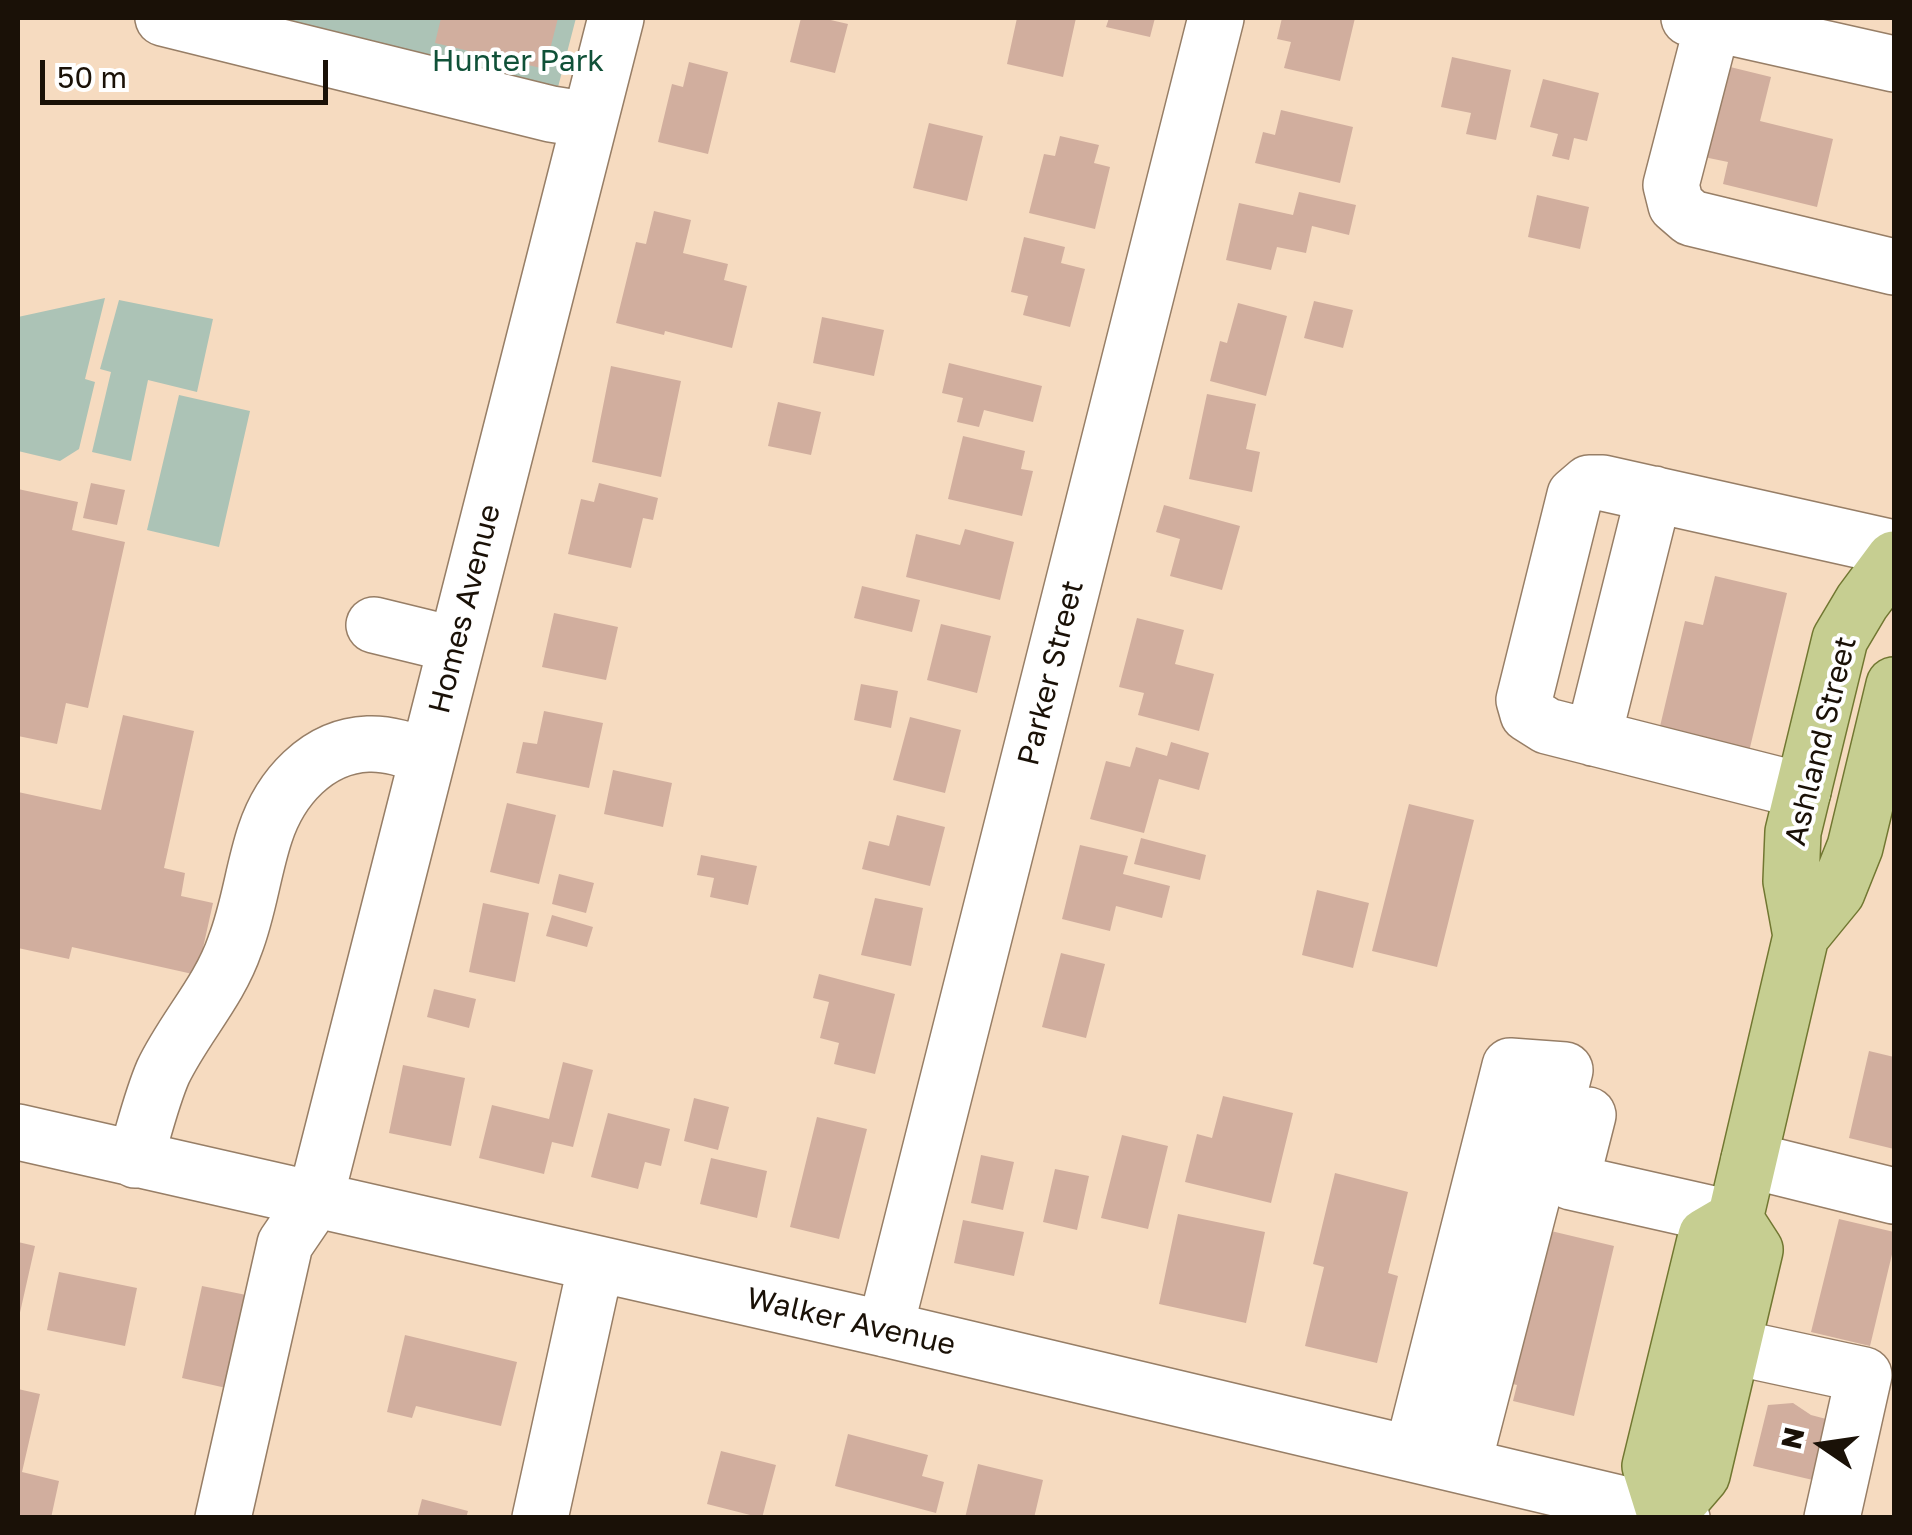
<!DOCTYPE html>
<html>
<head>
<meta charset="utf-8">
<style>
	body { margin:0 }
	#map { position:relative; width:1912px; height:1535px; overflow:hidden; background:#f6dbc0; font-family:"Golos Text",sans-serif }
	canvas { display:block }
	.frame { position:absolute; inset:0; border:20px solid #1a1107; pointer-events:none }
	.north { position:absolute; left:1772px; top:1395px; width:100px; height:100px; -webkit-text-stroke:8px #fff; paint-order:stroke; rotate:283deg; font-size:28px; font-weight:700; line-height:40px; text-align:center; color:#1a1107 }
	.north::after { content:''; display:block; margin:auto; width:35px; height:45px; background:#1a1107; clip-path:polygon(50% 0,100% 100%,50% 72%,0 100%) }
	.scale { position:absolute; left:40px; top:60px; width:288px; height:45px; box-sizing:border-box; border:5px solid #1a1107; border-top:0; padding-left:12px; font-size:30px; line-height:35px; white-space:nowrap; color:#1a1107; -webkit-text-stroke:8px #fff; paint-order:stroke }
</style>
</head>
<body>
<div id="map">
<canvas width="1912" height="1535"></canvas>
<div class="frame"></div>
<div class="north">N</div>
<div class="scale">50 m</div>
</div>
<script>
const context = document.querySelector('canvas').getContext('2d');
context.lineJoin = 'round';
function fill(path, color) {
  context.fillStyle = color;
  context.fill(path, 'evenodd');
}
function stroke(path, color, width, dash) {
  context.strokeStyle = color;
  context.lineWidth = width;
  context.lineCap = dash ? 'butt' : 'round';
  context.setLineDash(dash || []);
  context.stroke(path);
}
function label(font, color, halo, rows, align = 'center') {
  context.font = font + ' "Golos Text",sans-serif';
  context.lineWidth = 8;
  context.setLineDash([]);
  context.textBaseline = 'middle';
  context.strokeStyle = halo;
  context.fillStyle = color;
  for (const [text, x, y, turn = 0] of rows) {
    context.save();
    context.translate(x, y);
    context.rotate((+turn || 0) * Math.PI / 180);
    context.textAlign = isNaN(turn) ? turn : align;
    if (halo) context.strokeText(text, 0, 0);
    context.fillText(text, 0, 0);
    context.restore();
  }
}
fill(new Path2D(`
	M149,18H576L551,114Z
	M105,298L85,379L95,382L79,449L60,461L18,451V317Z
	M119,300L213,319L197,392L148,380L131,461L92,452L111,372L100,369Z
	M179,395L250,411L219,547L147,530Z`), '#acc3b6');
fill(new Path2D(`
	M441,18H558L545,69L435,43Z
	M801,18H822L848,24L835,73L790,62Z
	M1017,18H1076L1063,77L1007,64Z
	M1109,18H1155L1150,37L1106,27Z
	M1282,18H1355L1340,81L1284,68L1291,42L1277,39Z
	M1452,57L1511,70L1496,140L1466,134L1471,113L1441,107Z
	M689,62L728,72L708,154L658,142L672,84L683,87Z
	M1722,65L1771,77L1760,121L1833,139L1817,207L1723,184L1728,162L1699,156Z
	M1543,79L1599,93L1587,141L1574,138L1569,160L1552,156L1558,134L1530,127Z
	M1281,110L1353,127L1340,183L1255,163L1263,132L1275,135Z
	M929,123L983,136L967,201L913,188Z
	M1060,136L1099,145L1094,163L1110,167L1095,229L1029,213L1044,154L1055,156Z
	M1299,192L1356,205L1349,235L1312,226L1306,253L1277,247L1271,270L1226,260L1239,203L1293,215Z
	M1537,195L1589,207L1580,249L1528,237Z
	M654,211L691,220L683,253L728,264L724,280L747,286L732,348L665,331L664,335L616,323L636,242L646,244Z
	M1024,237L1065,247L1061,263L1085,269L1070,327L1023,315L1028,296L1011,292Z
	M1314,301L1353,310L1343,348L1304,338Z
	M1238,303L1287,316L1266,396L1210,381L1220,341L1227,343Z
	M822,317L884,330L874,376L813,363Z
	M949,363L1042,386L1033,422L984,410L979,427L957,422L963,398L942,393Z
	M611,366L681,381L661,477L592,462Z
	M1207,394L1256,404L1246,449L1260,452L1252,492L1189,479Z
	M778,402L821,412L811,455L768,446Z
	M963,436L1025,451L1021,469L1033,471L1022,516L948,499Z
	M91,483L125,490L117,525L83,518Z
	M599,483L658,498L653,520L643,518L631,568L568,554L581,499L594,502Z
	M18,489L78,502L72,530L125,542L88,708L66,703L57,744L18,736Z
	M1164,505L1240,526L1222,590L1170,576L1180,539L1156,532Z
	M965,529L1014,542L1000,600L906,577L916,534L960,545Z
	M1715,576L1787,593L1747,760L1657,739L1685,621L1703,625Z
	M862,586L920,600L912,632L854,618Z
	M554,613L618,627L606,680L542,667Z
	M1137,618L1184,630L1175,664L1214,674L1199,731L1138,715L1144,693L1119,687Z
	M941,624L991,636L977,693L927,680Z
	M861,684L898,691L891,728L854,720Z
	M544,711L603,723L589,788L516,773L523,742L537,744Z
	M123,715L194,731L164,868L185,873L181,896L213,903L197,975L72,947L69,959L18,948L20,916L18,915V792L101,810Z
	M910,717L961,730L945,793L893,780Z
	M1171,742L1209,753L1199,790L1159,779L1144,833L1090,819L1106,761L1130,767L1136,747L1167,756Z
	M613,770L672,783L663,827L604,814Z
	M507,803L556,815L539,884L490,872Z
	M1409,804L1474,820L1437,967L1372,951Z
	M897,815L945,827L930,886L862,869L869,841L889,846Z
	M1141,838L1206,855L1200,880L1134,864Z
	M1080,845L1128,856L1123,874L1170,886L1162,918L1116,906L1110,931L1062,919Z
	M701,855L757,866L748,905L710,897L714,878L697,875Z
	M559,874L594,883L586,913L552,904Z
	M1317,890L1369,903L1353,968L1302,955Z
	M875,898L923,908L911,966L861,955Z
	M483,903L529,913L515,982L469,972Z
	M552,915L593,927L587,947L546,936Z
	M1061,953L1105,964L1086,1038L1042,1027Z
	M819,974L895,994L875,1074L834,1064L839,1043L820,1038L829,1002L813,998Z
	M434,989L476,999L469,1028L427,1017Z
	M1869,1051L1894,1057V1149L1849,1138Z
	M563,1062L593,1070L573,1147L552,1142L544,1174L479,1158L492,1105L549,1119Z
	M403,1065L465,1078L451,1146L389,1133Z
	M1223,1096L1293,1113L1271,1203L1185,1182L1197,1134L1212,1138Z
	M694,1098L729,1107L718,1150L684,1141Z
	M608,1113L670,1129L661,1166L645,1162L638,1189L591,1177Z
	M817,1117L867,1129L839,1239L790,1227Z
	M1122,1135L1168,1146L1148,1229L1101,1218Z
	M981,1155L1014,1162L1003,1210L971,1203Z
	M711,1158L767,1171L757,1218L700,1204Z
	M1055,1169L1089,1176L1077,1230L1043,1222Z
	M1335,1173L1408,1192L1388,1273L1398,1276L1377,1363L1305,1346L1324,1267L1313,1264Z
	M1178,1214L1265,1232L1246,1323L1159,1304Z
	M1839,1219L1894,1232V1246L1870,1346L1811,1332Z
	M963,1220L1024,1232L1014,1276L954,1263Z
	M1551,1231L1614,1246L1574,1416L1513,1401L1517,1385L1491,1379Z
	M18,1242L35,1246L19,1317H18Z
	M59,1272L137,1288L125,1346L47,1330Z
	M202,1286L256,1297L235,1390L182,1378Z
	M405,1335L517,1362L501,1426L416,1406L412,1418L387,1412Z
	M18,1389L40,1394L22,1472L59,1481L51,1518H18Z
	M1793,1403L1811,1415L1845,1424L1830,1484L1753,1466L1768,1405Z
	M848,1434L928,1455L922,1476L944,1482L936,1513L835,1486Z
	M721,1451L776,1465L762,1518L707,1504Z
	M978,1464L1043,1480L1034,1518H965Z
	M422,1499L468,1511L466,1518H417Z`), '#d1ae9e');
const minor = new Path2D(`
	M163,18L551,114L589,120
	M1689,18L1894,64
	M1713,23L1671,185L1676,205L1691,218L1894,267
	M374,625L456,645
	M1593,738L1654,494
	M1803,791L1547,726L1528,714L1524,700L1575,495L1589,483H1603L1894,548
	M1588,1115L1571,1182L1735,1219
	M18,1132L885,1329L1682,1518
	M135,1160C144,1131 151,1100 163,1072C184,1028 219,992 235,945C249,909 253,870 265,834C280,788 317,746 368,744C388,743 408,750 427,757
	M1749,1160L1894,1196
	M885,1329L1216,18
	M1734,1347L1864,1375L1832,1518
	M1412,1453L1510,1066L1565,1070L1463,1465
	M223,1518L285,1244L315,1200L616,18
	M540,1518L596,1264`);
const major = new Path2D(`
	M1801,936L1837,892L1855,847L1894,685
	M1665,1514L1650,1466L1706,1236L1735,1219L1801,936L1791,881L1793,832L1840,639L1862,602L1894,559
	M1665,1518L1702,1475L1755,1250L1735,1219`);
stroke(minor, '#977e66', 58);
stroke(major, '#717731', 58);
stroke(minor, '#fff', 55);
stroke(major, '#c6ce91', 55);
label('30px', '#105138', '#fff', [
	["Hunter Park",518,61]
]);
label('30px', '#1a1107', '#fff', [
	["Homes Avenue",465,609,-76],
	["Parker Street",1051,673,-76],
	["Ashland Street",1821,741,-76],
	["Walker Avenue",851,1322,13]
]);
</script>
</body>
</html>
